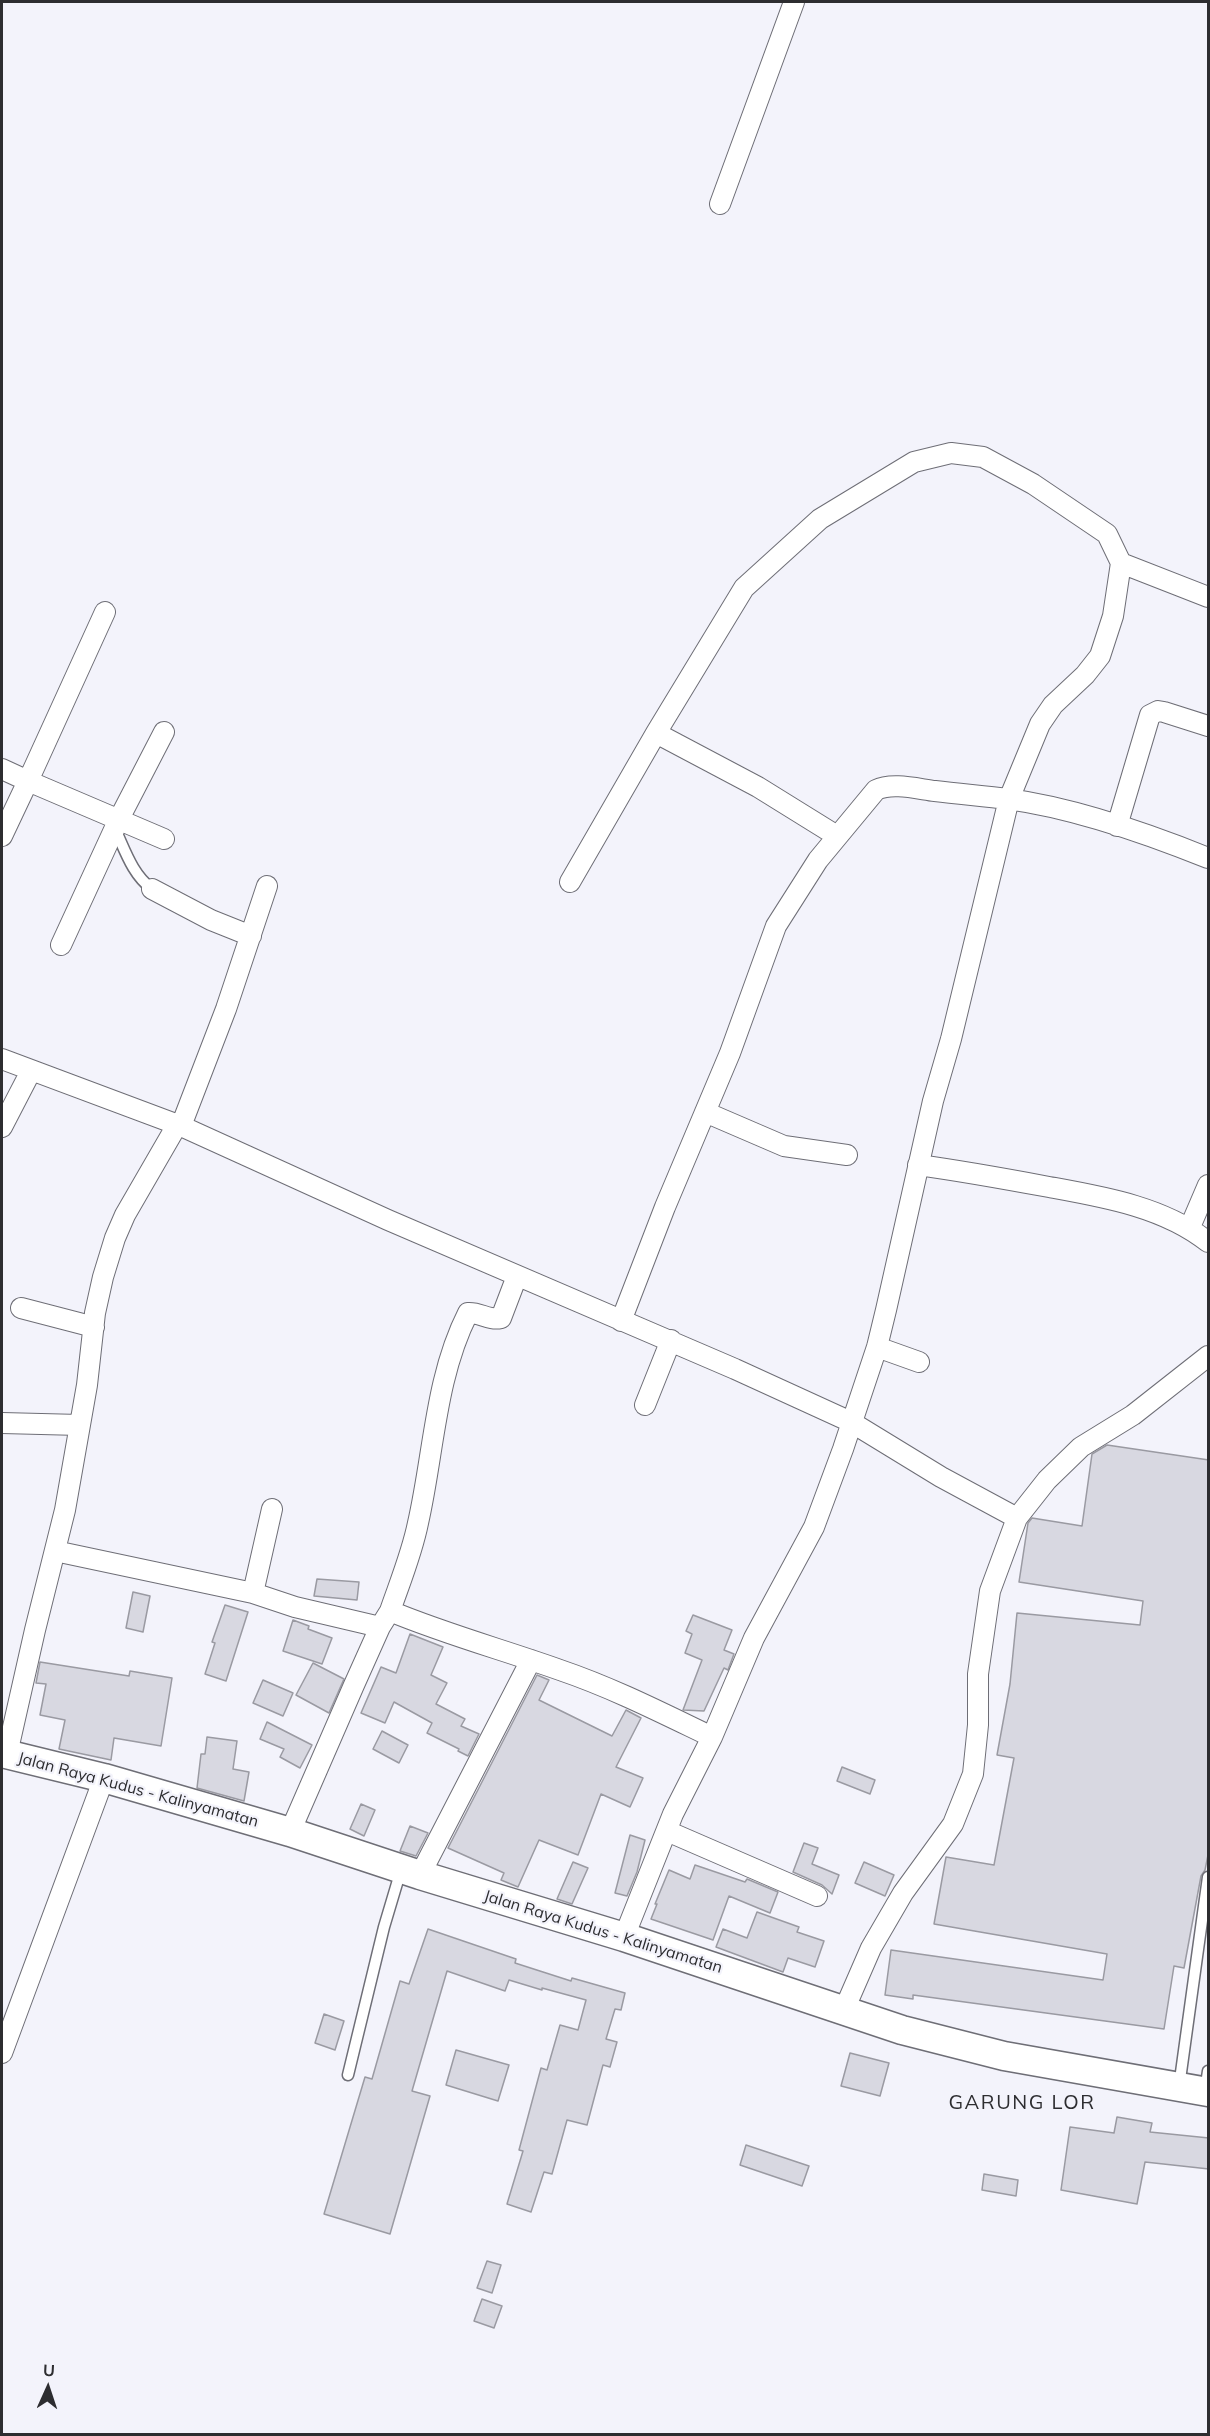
<!DOCTYPE html>
<html>
<head>
<meta charset="utf-8">
<style>
	body { margin:0 }
	#map { position:relative; width:1210px; height:2436px; overflow:hidden; background:#f3f3fb; font-family:Mulish,sans-serif }
	canvas { display:block }
	.frame { position:absolute; inset:0; border:3px solid #2d2d30; pointer-events:none }
	.north { position:absolute; left:18px; top:2358px; width:60px; height:60px; -webkit-text-stroke:4px #f3f3fb; paint-order:stroke; rotate:3deg; font-size:16px; font-weight:700; line-height:24px; text-align:center; color:#2d2d30 }
	.north::after { content:''; display:block; margin:auto; width:21px; height:27px; background:#2d2d30; clip-path:polygon(50% 0,100% 100%,50% 72%,0 100%) }
</style>
</head>
<body>
<div id="map">
<canvas width="1210" height="2436"></canvas>
<div class="frame"></div>
<div class="north">U</div>
</div>
<script>
const context = document.querySelector('canvas').getContext('2d');
context.lineJoin = 'round';
function fill(path, color) {
  context.fillStyle = color;
  context.fill(path, 'evenodd');
}
function stroke(path, color, width, dash) {
  context.strokeStyle = color;
  context.lineWidth = width;
  context.lineCap = dash ? 'butt' : 'round';
  context.setLineDash(dash || []);
  context.stroke(path);
}
function label(font, color, halo, rows, align = 'center') {
  context.font = font + ' Mulish,sans-serif';
  context.lineWidth = 4.5;
  context.setLineDash([]);
  context.textBaseline = 'middle';
  context.strokeStyle = halo;
  context.fillStyle = color;
  for (const [text, x, y, turn = 0] of rows) {
    context.save();
    context.translate(x, y);
    context.rotate((+turn || 0) * Math.PI / 180);
    context.textAlign = isNaN(turn) ? turn : align;
    if (halo) context.strokeText(text, 0, 0);
    context.fillText(text, 0, 0);
    context.restore();
  }
}
const building = new Path2D(`
	M1107,1445L1209,1460V1850L1205,1870L1201,1876L1184,1968L1174,1966L1164,2029L913,1995V1999L885,1995L891,1950L1103,1980L1107,1954L934,1924L946,1857L994,1865L1014,1758L997,1755L1010,1684L1017,1613L1140,1625L1143,1601L1019,1582L1028,1523L1032,1518L1082,1526L1092,1454Z
	M317,1579L359,1582L357,1600L314,1596Z
	M133,1592L150,1596L143,1632L126,1628Z
	M225,1605L248,1612L226,1681L205,1674L215,1643L212,1642Z
	M693,1615L732,1630L724,1650L734,1654L728,1670L724,1668L704,1711L683,1710L702,1660L685,1653L692,1634L686,1631Z
	M293,1620L309,1626L308,1629L332,1638L322,1664L283,1651Z
	M410,1634L443,1647L431,1675L447,1683L436,1704L465,1719L461,1726L479,1734L468,1756L458,1751L459,1749L427,1733L432,1723L394,1702L385,1723L361,1713L381,1667L396,1673Z
	M40,1662L129,1676L130,1671L172,1678L161,1746L114,1738L111,1760L59,1749L65,1720L40,1715L46,1684L36,1683Z
	M313,1663L344,1679L329,1713L296,1695Z
	M537,1675L549,1680L539,1700L612,1736L626,1710L641,1718L616,1767L643,1778L630,1807L601,1794L578,1855L539,1840L518,1887L501,1880L504,1873L448,1848Z
	M263,1680L293,1693L283,1716L253,1703Z
	M267,1722L312,1745L300,1768L280,1757L284,1749L260,1739Z
	M382,1731L408,1745L399,1763L373,1749Z
	M207,1737L237,1741L233,1769L249,1772L244,1801L197,1788L201,1754H205Z
	M842,1767L875,1780L870,1794L837,1781Z
	M361,1804L375,1810L364,1836L350,1829Z
	M410,1826L428,1833L416,1856L400,1851Z
	M630,1835L645,1840L637,1872L627,1896L615,1893Z
	M804,1843L818,1848L812,1864L839,1875L832,1894L822,1885L793,1872Z
	M573,1862L588,1868L572,1904L557,1899Z
	M864,1862L894,1875L885,1896L855,1883Z
	M695,1865L745,1882L747,1879L778,1892L770,1913L729,1896L713,1940L651,1919L657,1904H655L669,1870L690,1879Z
	M757,1912L799,1927L797,1932L824,1941L815,1967L788,1958L783,1972L716,1947L723,1929L747,1938Z
	M428,1929L516,1959L515,1963L571,1981L572,1978L625,1993L621,2010L615,2009L606,2039L617,2042L610,2067L603,2065L587,2125L567,2120L552,2174L544,2172L531,2212L507,2204L523,2151L519,2150L541,2068L547,2070L560,2025L578,2030L586,2000L542,1988V1990L509,1980L505,1991L447,1971L412,2091L430,2096L390,2234L324,2214L365,2077L372,2079L400,1981L409,1984Z
	M324,2014L344,2021L335,2050L315,2043Z
	M456,2050L509,2065L498,2101L446,2085Z
	M850,2053L889,2063L880,2096L841,2086Z
	M1117,2117L1152,2123L1150,2132L1209,2138V2169L1145,2162L1137,2204L1061,2190L1070,2127L1114,2133Z
	M746,2145L809,2166L802,2186L740,2165Z
	M984,2174L1018,2180L1016,2196L982,2190Z
	M487,2261L501,2265L492,2293L477,2288Z
	M482,2299L502,2306L494,2328L474,2321Z`);
fill(building, '#d8d8e1');
stroke(building, '#9a9aa2', 1.5);
const service = new Path2D(`
	M115,829C125,850 132,874 152,889
	M348,2075L384,1927L401,1870
	M1179,2087L1208,1877
	M1205,2091L1208,2071`);
const minor = new Path2D(`
	M720,204L794,2
	M1121,563L1208,597
	M656,733L758,787L837,836
	M2,769L28,781L105,612
	M1117,826L1150,715L1158,711L1164,712L1208,726
	M2,836L28,781L164,839
	M570,882L656,733L744,588L820,519L914,462L951,453L983,457L1033,484L1107,534L1121,563L1113,616L1100,656L1085,675L1053,705L1040,724L1009,799L951,1039L933,1101L886,1310L877,1347L843,1449L814,1527L754,1638L712,1737L673,1814L624,1937
	M152,889L211,920L251,936
	M61,945L119,819L164,732
	M2,1059L181,1126L388,1220L735,1369L851,1422L941,1477L1017,1518
	M705,1112L784,1146L847,1155
	M181,1126L226,1009L267,886
	M2,1127L31,1071
	M918,1165C962,1171 1006,1179 1049,1187C1104,1197 1164,1207 1208,1242
	M1190,1227L1208,1185
	M21,1308L94,1327
	M621,1321L665,1207L730,1053L776,926L818,860L876,790C892,782 918,789 935,791C959,794 984,796 1008,799C1074,808 1146,833 1208,858
	M877,1347L919,1362
	M645,1405L671,1340
	M2,1423L80,1425
	M55,1551L253,1593L295,1607L380,1627
	M253,1593L272,1509
	M390,1611C400,1582 412,1553 418,1523C434,1453 435,1378 468,1313C480,1312 489,1321 501,1318L517,1276
	M7,1754L35,1630L65,1510L87,1385L95,1313L103,1277L115,1238L125,1215L177,1125
	M667,1831L817,1896
	M290,1832L354,1685L380,1627L390,1611C445,1634 504,1650 560,1670C613,1688 662,1713 712,1737
	M420,1875L531,1660
	M844,2010L871,1948L903,1893L953,1824L973,1774L978,1725V1674L990,1591L1017,1518L1047,1480L1081,1447L1133,1415L1208,1356
	M2,2053L104,1778`);
const secondary = new Path2D(`
	M2,1753L104,1778L290,1832L420,1875L624,1937L902,2030L1004,2056L1208,2092`);
stroke(service, '#6e6e76', 13);
stroke(minor, '#6e6e76', 22);
stroke(secondary, '#6e6e76', 31);
stroke(service, '#fff', 10);
stroke(minor, '#fff', 20);
stroke(secondary, '#fff', 28);
label('16px', '#2d2d30', '#f3f3fb', [
	["Jalan Raya Kudus - Kalinyamatan",138,1790,15],
	["Jalan Raya Kudus - Kalinyamatan",603,1932,17]
]);
context.letterSpacing = '1.5px';
label('20px', '#2d2d30', '#f3f3fb', [
	["GARUNG LOR",1022,2103]
]);
context.letterSpacing = '0px';
</script>
</body>
</html>
